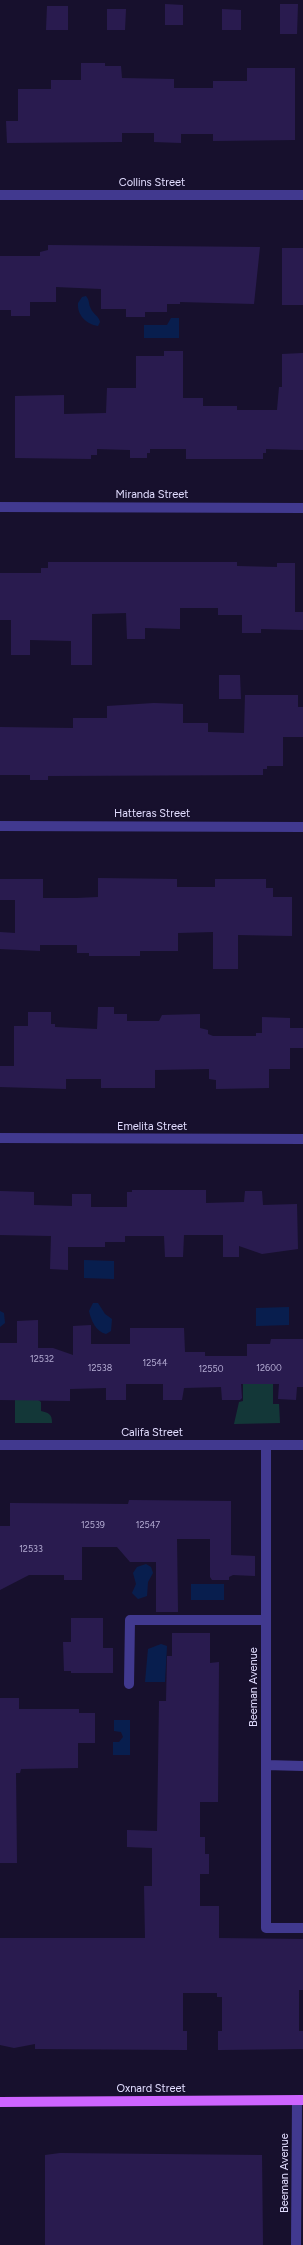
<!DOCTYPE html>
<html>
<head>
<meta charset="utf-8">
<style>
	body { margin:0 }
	canvas { display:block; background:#17102d }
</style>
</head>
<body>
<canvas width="303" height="2245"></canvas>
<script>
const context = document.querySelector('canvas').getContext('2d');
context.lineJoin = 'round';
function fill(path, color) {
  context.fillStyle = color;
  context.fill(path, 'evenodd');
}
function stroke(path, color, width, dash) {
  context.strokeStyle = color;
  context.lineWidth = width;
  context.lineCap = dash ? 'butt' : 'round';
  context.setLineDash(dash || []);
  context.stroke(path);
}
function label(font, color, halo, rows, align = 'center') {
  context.font = font + ' Figtree,sans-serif';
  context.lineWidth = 3.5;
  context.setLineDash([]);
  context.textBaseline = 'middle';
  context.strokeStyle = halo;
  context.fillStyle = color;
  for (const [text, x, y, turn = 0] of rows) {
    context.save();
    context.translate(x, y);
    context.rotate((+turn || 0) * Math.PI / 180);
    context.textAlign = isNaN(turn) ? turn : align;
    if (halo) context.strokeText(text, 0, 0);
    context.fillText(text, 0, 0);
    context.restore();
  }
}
fill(new Path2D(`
	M15,1383L41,1402V1411C49,1413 52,1414 52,1423H15Z
	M243,1383L273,1384V1404H279L280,1423L234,1424L239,1402L243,1401Z`), '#133738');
fill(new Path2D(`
	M86,296C90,301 88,303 91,309C93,314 99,316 100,322L98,326C86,324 77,315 78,303L82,297Z
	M171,318H179V338H144V325H167Z
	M84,1260L114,1261V1279L84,1278Z
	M93,1303H98L105,1314L112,1319L111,1331L106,1334C96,1332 91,1320 89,1311Z
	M289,1307V1325L256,1326V1308Z
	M0,1311L4,1313L5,1323L0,1327Z
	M146,1564L151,1567L153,1573L148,1582L147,1596L138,1599L132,1593L136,1584L133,1573L137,1567Z
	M191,1584H224V1600H191Z
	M161,1644L167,1646L165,1682H145L148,1649Z
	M114,1720H130V1755H113V1742H119L123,1737L121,1732L114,1731Z`), '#081e4e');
fill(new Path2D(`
	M165,4L183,5V25H165Z
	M280,4H298L297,34H280Z
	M47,6H68V30H46Z
	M107,9H126L125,30H107Z
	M222,9L241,10V30H222Z
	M81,63H105V66H121L122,78L174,79V88H213V81H247V68H295V140L213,141V134H181V143L154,142V133H122V142L7,143L6,121H18V89H51V80H81Z
	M48,245L260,247L254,304L180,302V304H167V312H145V317H126V309H101V289L56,287V302H30V316H11V310H0V256H40V252L48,250Z
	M282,248H303V305H282Z
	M164,351H183V398H203V406H237V410H277L279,387H282V354L303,353V450L266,449V453H263V459H186V449H150V453H147V458H130V450L97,449V455H91V459L15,458V396L64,395V414L106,413L107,388H136V356H164Z
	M48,562H237V566L277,567V563H295V612H303V630L261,629V633H242V615H218V608H180V629L145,628V639H127L126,613L92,614V665H71V641L30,640V655H11V620H0V573H41V568H48Z
	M219,675H240L241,699H219Z
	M245,695H298V707H303V737H283V766H267V769H263V775L48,776V780H30V775H0V727L73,728V718H107V706L154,703L183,704V723H208V732L244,733Z
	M98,878L177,879V887H215V879H266V888H273V897H292V936L238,935V969H213V932L178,933V951H140V956H89V953H77V945H40V951L0,949V932L15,933V900H0V879H43V898H77L98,897Z
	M98,1007H114V1014H127V1021H159L162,1015L200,1014V1028L208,1030V1034L213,1036H256V1033H262V1017L290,1018V1028H303V1048H290V1069H269V1088L216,1089V1080L209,1079V1069L155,1070V1088H101V1079H66V1089L0,1087V1066H14V1026H28V1012H51V1024H55V1027L97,1029Z
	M132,1190H206V1203L244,1202L245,1191H262L263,1205L297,1204L298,1249L262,1254L239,1246V1257H223V1235H184L183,1257H165L164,1236H125V1242H105V1247H68V1270L50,1269L51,1236L0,1235V1191L34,1192V1205L72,1206V1194H91V1207H127V1192H132Z
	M38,1320V1348H53L73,1355V1326L91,1325V1344H130V1328H184L185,1352H205V1356H247V1344H270L271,1339H303V1387H297L296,1400L278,1399L279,1384H241L242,1398L240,1400H222L221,1387L184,1388L182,1400H163V1384H126V1400H106V1388L70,1389V1401L0,1400V1343H17V1321Z
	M129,1500L231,1501V1555L255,1556V1576L233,1575L229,1577V1580H212L210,1577V1539H177L178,1612H156V1562H130L117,1547H82V1580H64V1575H29L0,1590V1526H10V1503L128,1504Z
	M71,1618H103V1648H113V1673H71V1671H64L63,1642H71Z
	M172,1633H210V1663L219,1662L218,1802H200V1837H205V1854H209V1874H200V1906H219V1938L303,1939V1990H299V2031H303V2049L218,2050V2031H222V1997H217V1993H183V2031H187V2050L35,2049V2044L14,2048L0,2045V1938H145L144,1886H152V1848L127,1847V1830L157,1831L159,1701H166L167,1656H172Z
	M0,1698H19V1709H79V1713H95V1743H78V1768L21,1769L20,1773H16L17,1863H0Z
	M60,2153L262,2155L263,2245H45V2155Z`), '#291b4f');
stroke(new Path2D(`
	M0,195H303
	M0,507L303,508
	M0,826L303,827
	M0,1138L303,1139
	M0,1445H303
	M266,1445V1928H303
	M129,1684L130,1620H266
	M266,1765L303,1766
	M296,2245L297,2100`), '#41398f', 10);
stroke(new Path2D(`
	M0,2102L303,2100`), '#cd64ff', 10);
label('9px', '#b4acd3', null, [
	["12532",42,1359],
	["12544",155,1363],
	["12538",100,1368],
	["12600",269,1368],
	["12550",211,1369],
	["12539",93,1525],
	["12547",148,1525],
	["12533",31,1549]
]);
label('11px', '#e2ddff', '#17102d', [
	["Collins Street",152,183],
	["Miranda Street",152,495],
	["Hatteras Street",152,814],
	["Emelita Street",152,1127],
	["Califa Street",152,1433],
	["Beeman Avenue",254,1687,-90],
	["Oxnard Street",151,2089],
	["Beeman Avenue",285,2173,-90]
]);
</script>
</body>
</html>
